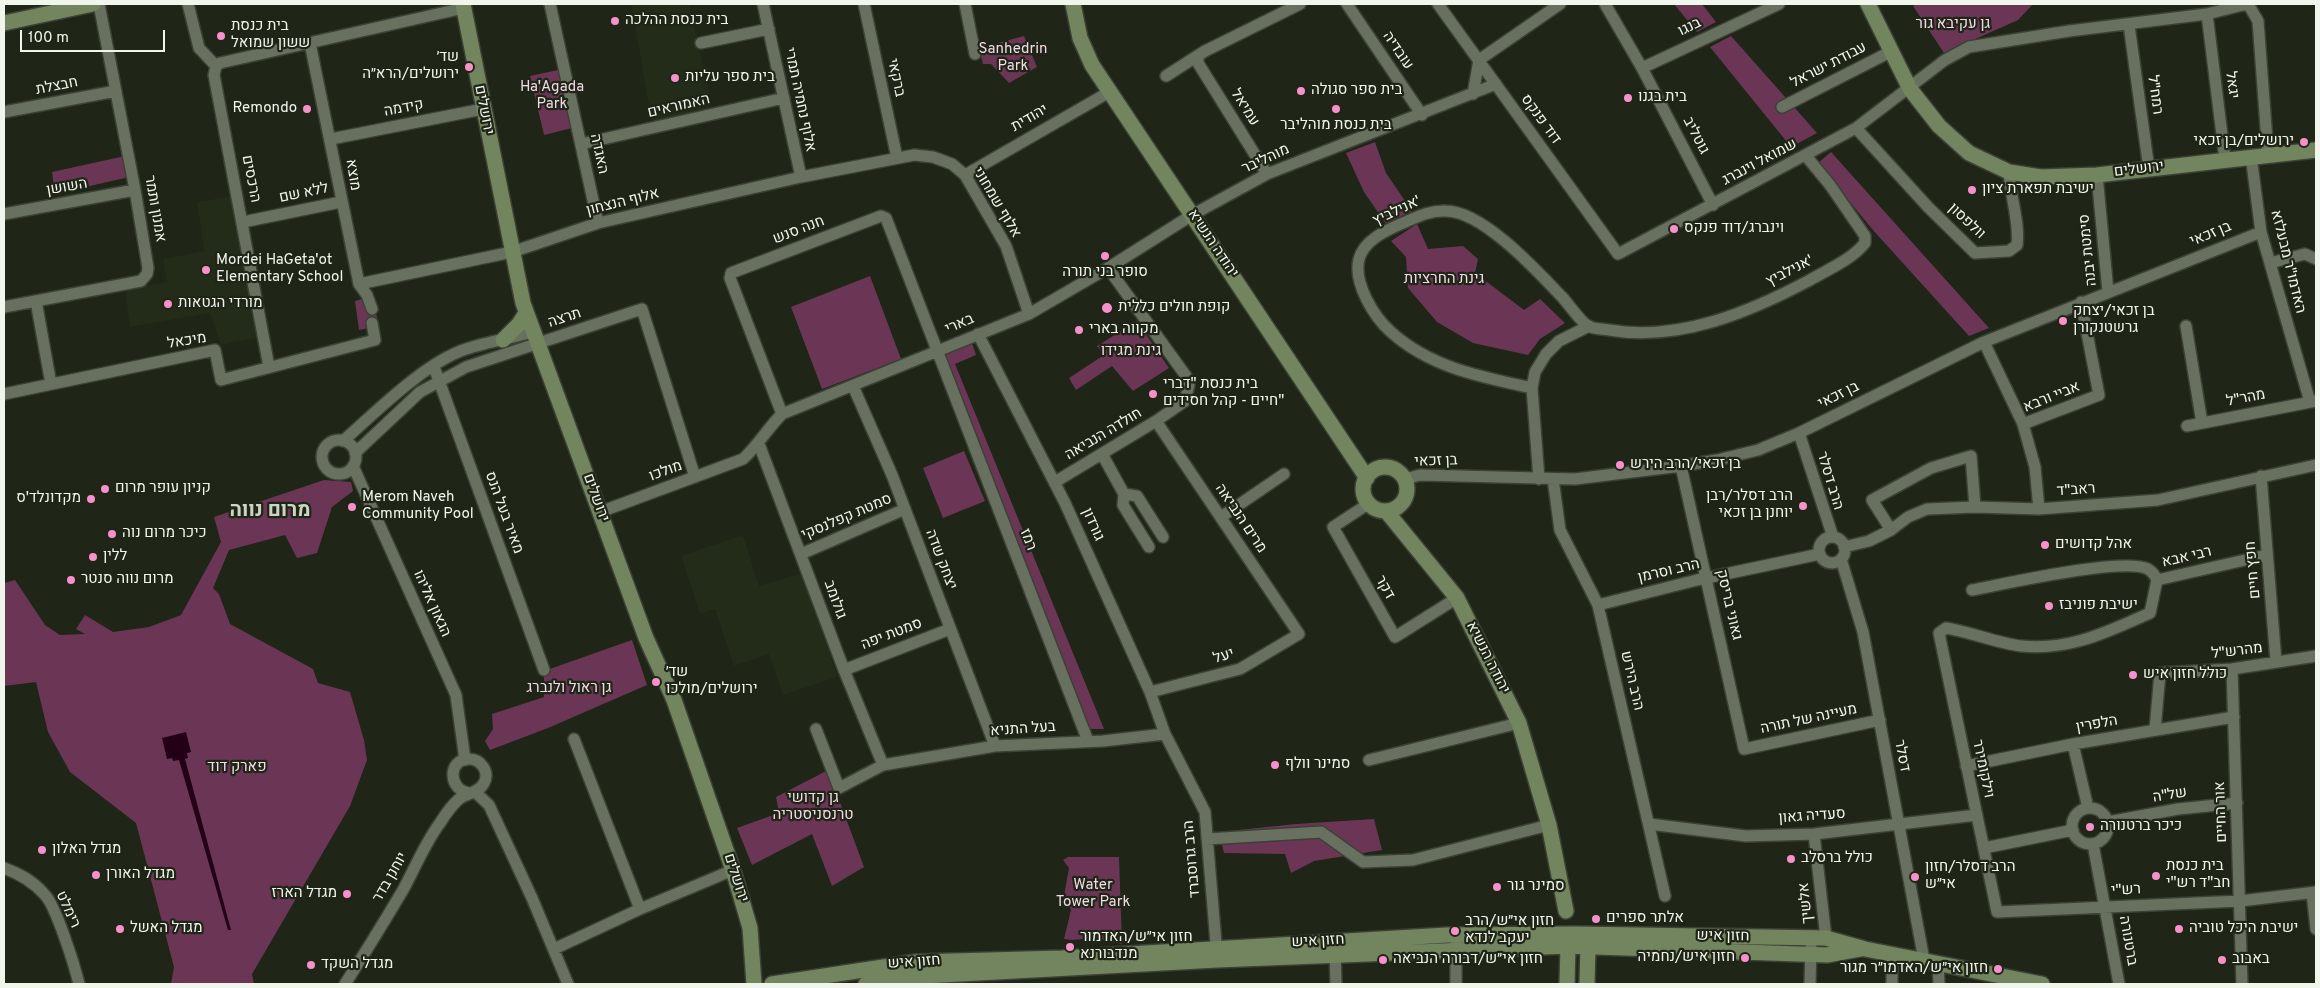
<!DOCTYPE html>
<html>
<head>
<meta charset="utf-8">
<style>
	body { margin:0 }
	#map { position:relative; width:2320px; height:988px; overflow:hidden; background:#1f2517; font-family:Overpass,sans-serif }
	canvas { display:block }
	.frame { position:absolute; inset:0; border:5px solid #f1f6ec; pointer-events:none }
	.scale { position:absolute; left:20px; top:30px; width:145px; height:22px; box-sizing:border-box; border:2px solid #f1f6ec; border-top:0; padding-left:6px; font-size:15px; line-height:18px; white-space:nowrap; color:#f1f6ec; -webkit-text-stroke:4px #1f2517; paint-order:stroke }
</style>
</head>
<body>
<div id="map">
<canvas width="2320" height="988"></canvas>
<div class="frame"></div>
<div class="scale">100 m</div>
</div>
<script>
const context = document.querySelector('canvas').getContext('2d');
context.lineJoin = 'round';
function fill(path, color) {
  context.fillStyle = color;
  context.fill(path, 'evenodd');
}
function stroke(path, color, width, dash) {
  context.strokeStyle = color;
  context.lineWidth = width;
  context.lineCap = dash ? 'butt' : 'round';
  context.setLineDash(dash || []);
  context.stroke(path);
}
function label(font, color, halo, rows, align = 'center') {
  context.font = font + ' Overpass,Heebo,sans-serif';
  context.lineWidth = 4.5;
  context.setLineDash([]);
  context.textBaseline = 'middle';
  context.strokeStyle = halo;
  context.fillStyle = color;
  for (const [text, x, y, turn = 0] of rows) {
    context.save();
    context.translate(x, y);
    context.rotate((+turn || 0) * Math.PI / 180);
    context.textAlign = isNaN(turn) ? turn : align;
    if (halo) context.strokeText(text, 0, 0);
    context.fillText(text, 0, 0);
    context.restore();
  }
}
fill(new Path2D(`
	M631,4H689L713,110L652,121Z
	M233,196L260,337L221,345L210,313L130,327L125,289L167,282L163,259L204,251L197,202Z
	M743,535L759,586L804,572L837,677L783,695L769,654L734,666L715,609L700,614L681,556Z`), '#232c18');
fill(new Path2D(`
	M1674,4H1702L1716,22L1697,32Z
	M1917,4H2033L2018,20L1944,53L1913,6Z
	M1024,36L1037,67L1009,83L991,64H983L979,48Z
	M1731,36L1817,133L1791,147L1710,47Z
	M563,69L576,127L544,135L530,76Z
	M1375,142L1386,173L1412,211L1386,224L1364,192L1346,153Z
	M1831,152L1989,328L1969,336L1872,229L1818,163Z
	M125,156L129,177L55,194L52,172Z
	M1417,224L1428,249L1463,246L1478,259L1475,273L1524,310L1540,299L1565,323L1540,339L1528,355L1473,343L1437,322L1408,288L1406,257L1391,241Z
	M870,276L901,359L822,389L791,307Z
	M372,296L379,326L359,330L355,301Z
	M1137,321L1169,368L1133,391L1112,366L1076,390L1069,378L1104,355L1097,346Z
	M972,343L976,355L955,364L1104,729H1088L942,356Z
	M964,451L985,501L943,518L923,468Z
	M324,480L351,482L353,491L332,507L317,553L297,558L285,535L229,550L213,588L219,594L230,624L313,669L318,683L350,692L364,740L367,760L350,806L252,974L254,984H171L174,967L136,823L70,772L48,732L36,682L4,686V583L15,580L45,625L60,635L85,634L76,629L85,615L113,632L149,627L181,615L221,542L214,517Z
	M632,640L647,685L548,728L490,750L485,741L493,729L492,714L544,697V671Z
	M828,770L864,867L832,886L812,834L752,865L737,828L779,813L776,797Z
	M1374,819L1382,850L1314,861L1291,873L1285,854L1224,853L1219,832L1296,824Z
	M1068,857H1119L1122,944L1093,938L1072,940L1064,939L1071,910L1064,896L1069,868L1063,860Z`), '#6b3655');
fill(new Path2D(`
	M186,732L191,752L187,753L188,758L185,759L231,930H228L179,760L173,761L172,758L167,759L162,738Z`), '#240017');
const street = new Path2D(`
	M188,4L199,48L216,66L214,75L269,367
	M550,4L598,223
	M763,4L801,177
	M864,4L897,158
	M965,4L975,54
	M1347,4L1422,115
	M1438,4L1618,254L1856,128L1945,60L1969,47L2069,31L2207,14L2247,4
	M1605,4L1642,68L1713,205
	M2248,4L2258,21L2268,154
	M2207,14L2225,159
	M2129,25L2149,169
	M310,43L359,284L367,295L372,309
	M701,43L769,29
	M1198,57V63L1267,174
	M1479,60L1560,4
	M216,66L220,63L464,8
	M1642,68L1779,4
	M1166,76L1205,51L1300,4
	M1473,94L1479,60
	M1782,107L1890,52
	M4,112L116,91
	M1856,128L1928,207L1975,253L2009,251L2017,245C2020,222 2010,196 2009,172
	M331,139L483,109
	M581,144L784,98
	M2251,156L2261,232L2310,402
	M965,175L1111,91
	M2097,175L2108,292
	M4,214L135,190
	M243,222L341,202
	M2270,263L2305,254L2316,259
	M359,284L512,252L598,223L801,177L914,155L933,157L952,164L965,175L1006,246L1029,314
	M36,301L51,384
	M4,307L141,281L147,274L148,268L135,190L99,4
	M2186,326L2202,423
	M978,334L1065,503L1150,692L1165,734L1205,812L1217,955
	M1984,342L2023,424L2035,467L2039,509
	M434,367L544,670
	M853,386L892,475L995,746
	M1532,388C1482,377 1431,368 1391,332C1374,317 1353,283 1359,259C1364,240 1387,230 1403,223C1417,217 1430,210 1446,211C1483,211 1538,272 1563,298C1571,307 1579,320 1588,326C1593,329 1603,329 1609,330C1679,342 1750,312 1810,280C1829,269 1851,260 1865,243V236L1830,185L1806,156
	M4,394L215,350L221,380L375,340L372,323
	M782,414L730,278L731,273L881,216L886,218L1088,741
	M2023,424L2099,395L2081,302
	M2187,426L2316,401
	M1799,433L1833,537
	M322 457a17 17 0 1 1 34 0a17 17 0 1 1-34 0Z
	M343,441C376,412 424,363 466,349C487,342 511,338 533,332
	M759,444L844,670L883,765
	M355,453L420,392L466,367L642,309L695,477
	M1102,454L1124,494L1137,496L1163,537
	M353,466L456,695L465,760
	M1681,466L1744,749L1880,720
	M2261,476L2276,662
	M1405,479L1420,475L1575,479L1681,466L1717,460L1758,450L1799,433L1984,342L2261,232
	M1539,479L1532,388L1535,372L1546,354L1559,341L1589,326
	M1553,479L1560,530L1598,605L1665,896
	M1055,482L1156,421L1185,401L1189,385L1186,376L1108,268
	M1124,494L1123,505L1149,547
	M1368,504L1333,527L1395,637L1457,598
	M600,512L743,459C758,445 768,428 782,414L1029,314L1108,268L1192,215L1267,174L1496,84
	M1221,517L1284,474
	M1891,530L1872,500L1931,468L1971,456L1975,507
	M1819 550a13 13 0 1 1 26 0a13 13 0 1 1-26 0Z
	M1844,547L1869,541L1891,530L1908,517L1927,509L1975,507L2039,509L2158,500L2316,465
	M801,554L905,509
	M1841,559L1863,632L1924,960
	M2157,580L2150,613C2107,632 2070,651 2021,646C1996,643 1971,632 1946,628L1939,633L1997,912L2240,901L2316,892
	M1972,590C2004,584 2123,557 2148,569C2153,572 2155,575 2157,580L2267,555
	M1598,605L1697,580L1820,554
	M2232,669L2242,984
	M844,670L950,629
	M1150,692L1240,669L1299,634L1156,421
	M816,729L839,788L883,765L995,746L1103,741L1165,734
	M2155,730L2160,673L2232,669L2316,656
	M574,739L640,909
	M2073,744L2088,808
	M1369,760L1519,723
	M1966,766L2073,744L2234,717
	M475,792L489,805L532,898L568,984
	M2072 826a18 18 0 1 1 36 0a18 18 0 1 1-36 0Z
	M2108,822L2178,809L2237,803
	M1649,824L1746,836L1814,834L1977,815
	M1814,834L1826,938
	M1207,839L1321,832L1363,862L1413,860L1549,825
	M2093,844L2119,984
	M1984,848L2073,830
	M4,868C20,874 33,881 45,895C56,906 75,967 79,984
	M2312,893L2316,929
	M554,949L640,909L733,870
	M1335,949L1336,984
	M1892,953V984
	M1938,964L1939,984
	M345,984C365,953 384,922 403,890C415,868 425,843 440,823C445,815 452,805 459,799C467,793 479,793 484,783C490,772 481,759 469,759C447,759 448,791 470,793
	M1456,984V944
	M1810,984L1811,947`);
const secondary = new Path2D(`
	M463,4L523,303L646,638L674,700L733,870L750,928L754,984
	M1073,4L1080,38L1092,65L1367,478
	M1868,4L1910,89L1939,126L1969,153L2009,172L2041,177L2097,175L2316,150
	M4,23L93,4
	M503,340L519,324L526,313
	M1363 489a22 22 0 1 1 44 0a22 22 0 1 1-44 0Z
	M1387,512L1457,598L1519,723L1549,825L1566,911
	M772,984L916,962L1062,958L1447,935L1575,934L1826,938L1865,949L2042,984
	M866,984L923,976L1217,960L1568,946L1827,955L1860,949
	M1567,984L1568,946L1573,937
	M1587,984L1588,946`);
stroke(street, '#3c4136', 14);
stroke(secondary, '#3c4136', 18);
stroke(street, '#687160', 11);
stroke(secondary, '#73855f', 15);
for (const [x, y, r, color] of [
	[615,21,5,"#f890cc"],
	[221,36,5,"#f890cc"],
	[469,67,5,"#f890cc"],
	[675,78,5,"#f890cc"],
	[1301,91,5,"#f890cc"],
	[1628,98,5,"#f890cc"],
	[307,109,5,"#f890cc"],
	[1336,109,5,"#f890cc"],
	[2304,142,5,"#f890cc"],
	[1972,190,5,"#f890cc"],
	[1674,229,5,"#f890cc"],
	[1105,256,5,"#f890cc"],
	[206,270,5,"#f890cc"],
	[168,304,5,"#f890cc"],
	[1107,308,6,"#f890cc"],
	[2063,321,5,"#f890cc"],
	[1079,330,5,"#f890cc"],
	[1153,394,5,"#f890cc"],
	[1620,465,5,"#f890cc"],
	[105,489,5,"#f890cc"],
	[91,499,5,"#f890cc"],
	[1803,506,5,"#f890cc"],
	[352,507,5,"#f890cc"],
	[112,534,5,"#f890cc"],
	[2045,545,5,"#f890cc"],
	[93,557,5,"#f890cc"],
	[71,580,5,"#f890cc"],
	[2049,606,5,"#f890cc"],
	[2133,675,5,"#f890cc"],
	[656,682,5,"#f890cc"],
	[1275,765,5,"#f890cc"],
	[2090,827,5,"#f890cc"],
	[42,850,5,"#f890cc"],
	[1791,859,5,"#f890cc"],
	[96,875,5,"#f890cc"],
	[2156,876,5,"#f890cc"],
	[1915,877,5,"#f890cc"],
	[1497,887,5,"#f890cc"],
	[347,894,5,"#f890cc"],
	[1596,919,5,"#f890cc"],
	[120,929,5,"#f890cc"],
	[2179,929,5,"#f890cc"],
	[1455,931,5,"#f890cc"],
	[1070,947,5,"#f890cc"],
	[1745,958,5,"#f890cc"],
	[1383,960,5,"#f890cc"],
	[2222,960,5,"#f890cc"],
	[311,965,5,"#f890cc"],
	[1998,969,5,"#f890cc"]
]) {
  const dot = new Path2D();
  dot.arc(x, y, r, 0, 2 * Math.PI);
  context.fillStyle = color;
  context.fill(dot);
  stroke(dot, '#1f2517', 2);
}
label('15px', '#f1f6ec', '#1f2517', [
	["בית כנסת ההלכה",625,21],
	["בית כנסת",231,27],
	["ששון שמואל",231,44],
	["שד׳",459,58,"right"],
	["ירושלים/הרא״ה",459,75,"right"],
	["בית ספר עליות",685,78],
	["בית ספר סגולה",1311,91],
	["בית בגנו",1638,98],
	["Remondo",297,109,"right"],
	["בית כנסת מוהליבר",1336,126,"center"],
	["ירושלים/בן זכאי",2294,142,"right"],
	["ישיבת תפארת ציון",1982,190],
	["וינברג/דוד פנקס",1684,229],
	["Mordei HaGeta'ot",216,261],
	["Elementary School",216,278],
	["סופר בני תורה",1105,273,"center"],
	["מורדי הגטאות",178,304],
	["קופת חולים כללית",1118,308],
	["בן זכאי/יצחק",2073,312],
	["גרשטנקורן",2073,329],
	["מקווה בארי",1089,330],
	["בית כנסת \"דברי",1163,385],
	["חיים - קהל חסידים\"",1163,402],
	["בן זכאי/הרב הירש",1630,465],
	["קניון עופר מרום",115,489],
	["הרב דסלר/רבן",1793,497,"right"],
	["יוחנן בן זכאי",1793,514,"right"],
	["Merom Naveh",362,498],
	["Community Pool",362,515],
	["מקדונלד'ס",81,499,"right"],
	["כיכר מרום נוה",122,534],
	["אהל קדושים",2055,545],
	["ללין",103,557],
	["מרום נווה סנטר",81,580],
	["ישיבת פוניבז",2059,606],
	["שד׳",666,673],
	["ירושלים/מולכו",666,690],
	["כולל חזון איש",2143,675],
	["סמינר וולף",1285,765],
	["כיכר ברטנורה",2100,827],
	["מגדל האלון",52,850],
	["כולל ברסלב",1801,859],
	["בית כנסת",2166,867],
	["חב\"ד רש\"י",2166,884],
	["הרב דסלר/חזון",1925,868],
	["אי״ש",1925,885],
	["מגדל האורן",106,875],
	["סמינר גור",1507,887],
	["מגדל הארז",337,894,"right"],
	["אלתר ספרים",1606,919],
	["חזון אי״ש/הרב",1465,922],
	["יעקב לנדא",1465,939],
	["מגדל האשל",130,929],
	["ישיבת היכל טוביה",2189,929],
	["חזון אי״ש/האדמור",1080,938],
	["מנדבורנא",1080,955],
	["חזון איש/נחמיה",1735,958,"right"],
	["חזון אי״ש/דבורה הנביאה",1393,960],
	["באבוב",2232,960],
	["מגדל השקד",321,965],
	["חזון אי״ש/האדמו״ר מגור",1988,969,"right"]
], 'left');
label('15px', '#f2dae6', '#1f2517', [
	["גן עקיבא גור",1953,25],
	["Sanhedrin",1013,50],
	["Park",1013,67],
	["Ha'Agada",552,88],
	["Park",552,105],
	["גינת החרציות",1444,280],
	["גינת מגידו",1131,352],
	["גן ראול ולנברג",569,689],
	["פארק דוד",237,768],
	["גן קדושי",813,799],
	["טרנסניסטריה",813,816],
	["Water",1093,886],
	["Tower Park",1093,903]
]);
label('15px', '#f1f6ec', '#1f2517', [
	["בנגו",1690,28,-26],
	["עובדיה",1397,51,56],
	["עבודת ישראל",1829,66,-27],
	["ברקאי",895,78,78],
	["יגאל",2231,85,83],
	["חבצלת",57,87,-11],
	["רמח\"ל",2154,95,82],
	["אלוף נחמיה תמרי",799,100,78],
	["האמוראים",679,107,-13],
	["עמיאל",1244,108,58],
	["קידמה",404,109,-11],
	["ירושלים",483,110,79],
	["יהודית",1030,119,-30],
	["דוד פנקס",1540,120,54],
	["גוטליב",1695,136,63],
	["האגדה",598,154,78],
	["מוהליבר",1266,160,-25],
	["שמואל וינברג",1760,163,-28],
	["ירושלים",2139,170,-7],
	["מוצא",352,175,81],
	["הרכסים",250,179,79],
	["השושן",67,188,-10],
	["ללא שם",304,194,-12],
	["אלוף הנצחון",623,203,-14],
	["אלוף שמחוני",996,203,59],
	["אמנון ותמר",154,209,80],
	["אנילביץ'",1397,212,-25],
	["וולפסון",1966,222,43],
	["חנה סנש",799,231,-21],
	["בן זכאי",2211,235,-22],
	["יהודה הנשיא",1212,244,56],
	["סימטת יבנה",2089,250,-96],
	["האדמו\"ר מבעלזא",2287,262,76],
	["אנילביץ'",1790,272,-27],
	["תרצה",565,319,-18],
	["בארי",960,325,-23],
	["מיכאל",187,342,-9],
	["בן זכאי",1839,396,-26],
	["אביי ורבא",2052,398,-22],
	["מהר\"ל",2246,399,-11],
	["חולדה הנביאה",1104,435,-31],
	["בן זכאי",1436,462,-2],
	["מולכו",666,472,-20],
	["הרב דסלר",1829,481,73],
	["ראב\"ד",2076,491,-4],
	["ירושלים",595,498,70],
	["מאיר בעל הנס",503,513,70],
	["סמטת קפלנסקי",847,518,-23],
	["מרים הנביאה",1240,519,56],
	["גורדון",1092,525,66],
	["רמז",1027,540,69],
	["רבי אבא",2187,558,-13],
	["יצחק שדה",940,560,69],
	["חפץ חיים",2254,570,-95],
	["הרב וסרמן",1669,572,-13],
	["דקר",1384,588,61],
	["גולומב",834,600,70],
	["הגאון אליהו",431,604,66],
	["גאוני בריסק",1728,605,77],
	["סמטת יפה",892,635,-21],
	["מהרש\"ל",2237,652,-7],
	["יעל",1224,657,-17],
	["יהודה הנשיא",1487,658,63],
	["הרב הירש",1631,681,77],
	["מעיינה של תורה",1809,720,-12],
	["הלפרין",2097,725,-10],
	["בעל התניא",1023,730,-4],
	["דסלר",1901,756,79],
	["וילקומירר",1982,769,78],
	["של\"ה",2170,796,-9],
	["אור החיים",2222,812,-92],
	["סעדיה גאון",1812,817,-4],
	["הרב גרוסברד",1193,859,-95],
	["יוחנן בדר",391,878,-60],
	["ירושלים",735,878,72],
	["רש\"י",2126,891,-3],
	["אלשיך",1807,903,-96],
	["רימלט",67,910,65],
	["חזון איש",1723,937,1],
	["ברטנורה",2127,941,80],
	["חזון איש",1318,942,-3],
	["חזון איש",914,963,-4]
]);
label('bold 20px', '#ccd5c3', '#1f2517', [
	["מרום נווה",270,512]
]);
</script>
</body>
</html>
